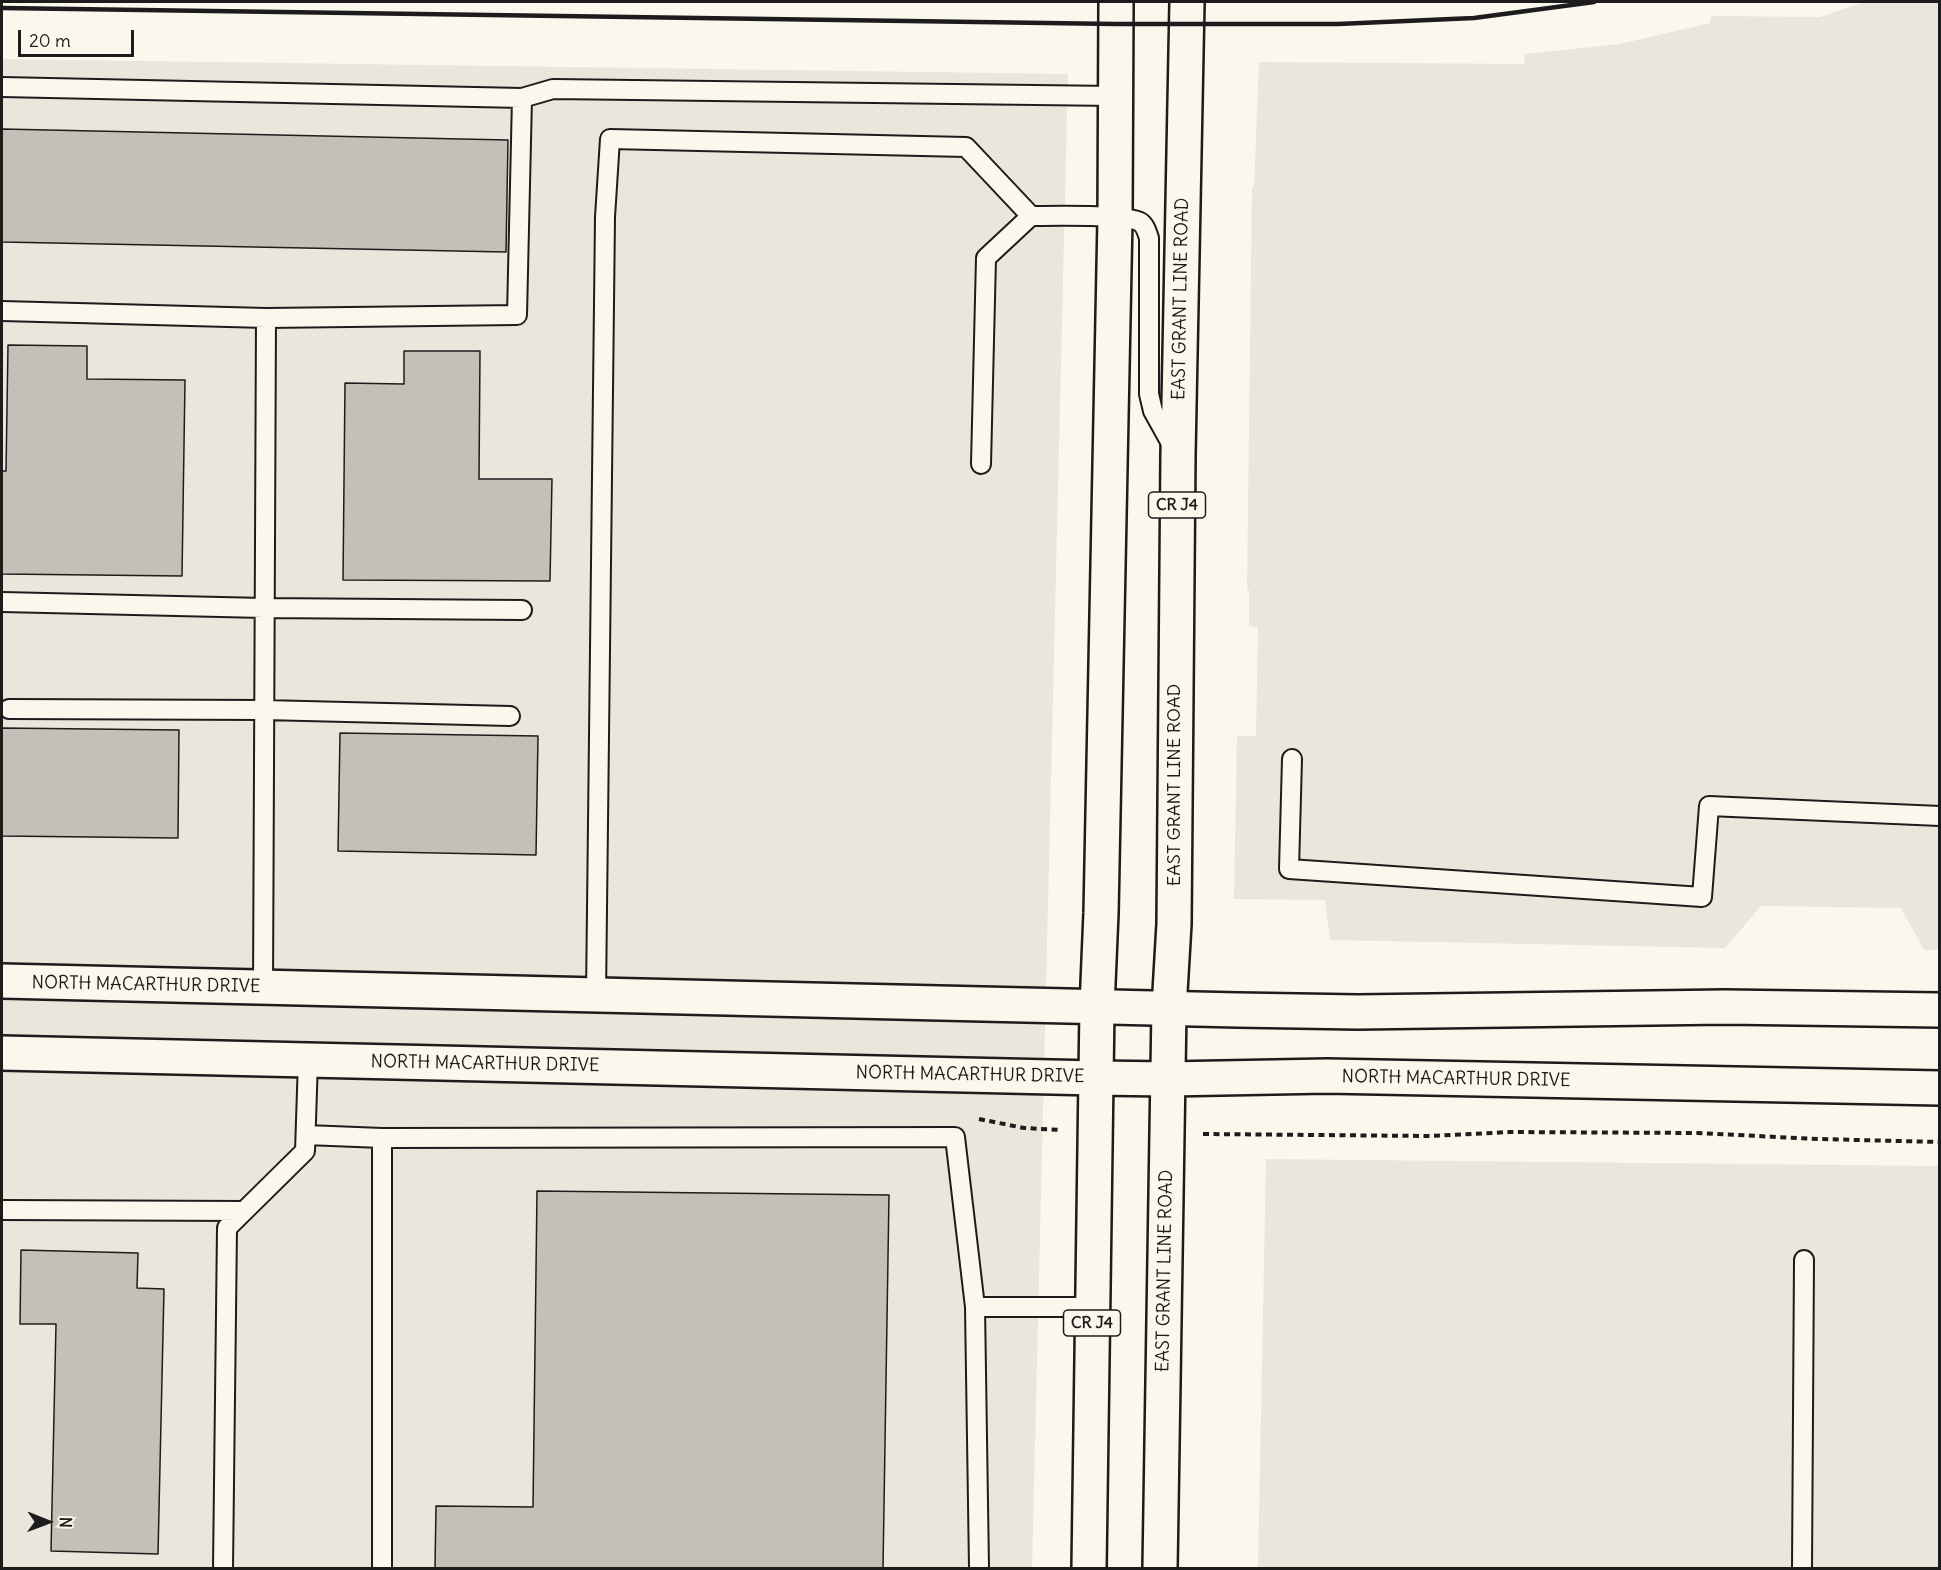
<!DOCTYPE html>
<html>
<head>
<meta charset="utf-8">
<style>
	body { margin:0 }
	#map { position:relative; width:1941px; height:1570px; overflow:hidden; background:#fbf7ec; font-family:Delius,sans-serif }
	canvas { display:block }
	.frame { position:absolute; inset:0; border:3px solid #1c1c1c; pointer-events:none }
	.north { position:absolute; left:18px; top:1492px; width:60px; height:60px; -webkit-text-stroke:4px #fbf7ec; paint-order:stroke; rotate:91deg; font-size:16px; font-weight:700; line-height:24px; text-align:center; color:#1c1c1c }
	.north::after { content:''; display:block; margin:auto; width:21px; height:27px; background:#1c1c1c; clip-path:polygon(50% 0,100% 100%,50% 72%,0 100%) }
	.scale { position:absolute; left:18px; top:30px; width:116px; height:27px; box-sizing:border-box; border:3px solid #1c1c1c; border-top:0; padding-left:8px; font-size:18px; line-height:21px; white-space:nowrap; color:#1c1c1c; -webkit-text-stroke:4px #fbf7ec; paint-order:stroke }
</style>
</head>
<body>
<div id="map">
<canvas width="1941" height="1570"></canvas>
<div class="frame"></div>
<div class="north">N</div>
<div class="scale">20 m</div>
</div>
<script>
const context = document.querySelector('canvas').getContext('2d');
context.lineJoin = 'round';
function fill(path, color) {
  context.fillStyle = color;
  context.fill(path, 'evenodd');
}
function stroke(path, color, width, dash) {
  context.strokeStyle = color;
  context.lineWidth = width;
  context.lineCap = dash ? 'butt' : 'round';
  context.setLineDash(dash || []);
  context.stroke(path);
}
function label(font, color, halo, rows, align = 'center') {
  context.font = font + ' Delius,sans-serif';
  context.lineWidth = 4.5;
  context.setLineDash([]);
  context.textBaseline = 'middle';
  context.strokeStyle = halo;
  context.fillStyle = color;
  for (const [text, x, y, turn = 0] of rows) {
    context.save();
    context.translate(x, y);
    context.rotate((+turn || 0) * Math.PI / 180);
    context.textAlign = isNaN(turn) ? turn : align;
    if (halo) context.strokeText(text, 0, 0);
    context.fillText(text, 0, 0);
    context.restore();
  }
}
fill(new Path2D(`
	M1864,2H1939V950H1924L1901,908L1761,906L1725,948L1330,940L1325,900L1234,899L1237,736H1256L1258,627L1249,626V590H1247L1252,187L1254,186L1259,62L1524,64L1525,54L1620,44L1710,23L1711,16L1820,17Z
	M2,59L1068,74L1032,1568H2Z
	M1266,1159L1939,1166V1568H1258Z`), '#eae6dc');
const building = new Path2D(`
	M2,129L508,140L506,252L2,242Z
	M8,345L87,346V379L185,380L182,576L2,574V471H6Z
	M404,351H480L479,479H552L550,581L343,580L345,383L404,384Z
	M2,728L179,730L178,838L2,836Z
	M340,733L538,736L536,855L338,851Z
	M537,1191L889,1195L883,1568H435L436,1506L533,1507Z
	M21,1250L138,1253L137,1288L164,1289L158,1554L51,1551L56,1324H20Z`);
fill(building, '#c3c0b8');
stroke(building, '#1c1c1c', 1.5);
const service = new Path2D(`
	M2,87L522,98L517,315L266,318L263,987
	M522,98L553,89L1115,96
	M2,311L266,318
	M981,464L986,258L1031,216
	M2,602L264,608L522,610
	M9,709L264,710L510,716
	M1292,759L1289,869L1702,897L1709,806L1940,816
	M596,996L605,217L610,139L966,147L1031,216C1050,216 1127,214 1140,222C1145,225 1147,232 1149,238V394L1153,411L1173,447
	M306,1135L382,1138L955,1137L975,1307
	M382,1138V1568
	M3,1210L244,1211
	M223,1568L227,1228L305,1151L308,1060
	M979,1568L975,1307H1092
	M1802,1568L1804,1260`);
const secondary = new Path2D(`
	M2,981L1238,1010L1358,1012L1725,1007L1940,1010
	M2,1053L1096,1078L1168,1079L1327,1076L1940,1088`);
const primary = new Path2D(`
	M1089,1568L1097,1007L1101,913L1115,218L1116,2
	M1160,1568L1169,1009L1174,924L1178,454L1187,2`);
stroke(service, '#1c1c1c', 22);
stroke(secondary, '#1c1c1c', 38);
stroke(primary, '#1c1c1c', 38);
stroke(new Path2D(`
	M979,1119L1024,1128L1060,1130
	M1203,1134L1430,1136L1510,1132L1697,1133L1818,1139L1940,1142`), '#1c1c1c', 4, [6, 4.5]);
stroke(service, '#fbf7ec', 18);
stroke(secondary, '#fbf7ec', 33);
stroke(primary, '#fbf7ec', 33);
stroke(new Path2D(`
	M2,8L1116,24H1338L1474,18L1594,2`), '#1c1c1c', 4.5);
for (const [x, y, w] of [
	[1177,505,57],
	[1092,1323,57]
]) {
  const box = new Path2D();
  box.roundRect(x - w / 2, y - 13, w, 26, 4.5);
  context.fillStyle = '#fbf7ec';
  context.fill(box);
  stroke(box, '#1c1c1c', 1.5);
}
label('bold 16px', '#1c1c1c', null, [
	["CR J4",1177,505],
	["CR J4",1092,1323]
]);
label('18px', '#1c1c1c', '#fbf7ec', [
	["EAST GRANT LINE ROAD",1181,299,-89],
	["EAST GRANT LINE ROAD",1175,785,-90],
	["NORTH MACARTHUR DRIVE",146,985,1],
	["NORTH MACARTHUR DRIVE",485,1064,1],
	["NORTH MACARTHUR DRIVE",970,1075,1],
	["NORTH MACARTHUR DRIVE",1456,1079,1],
	["EAST GRANT LINE ROAD",1165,1271,-89]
]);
</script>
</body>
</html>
